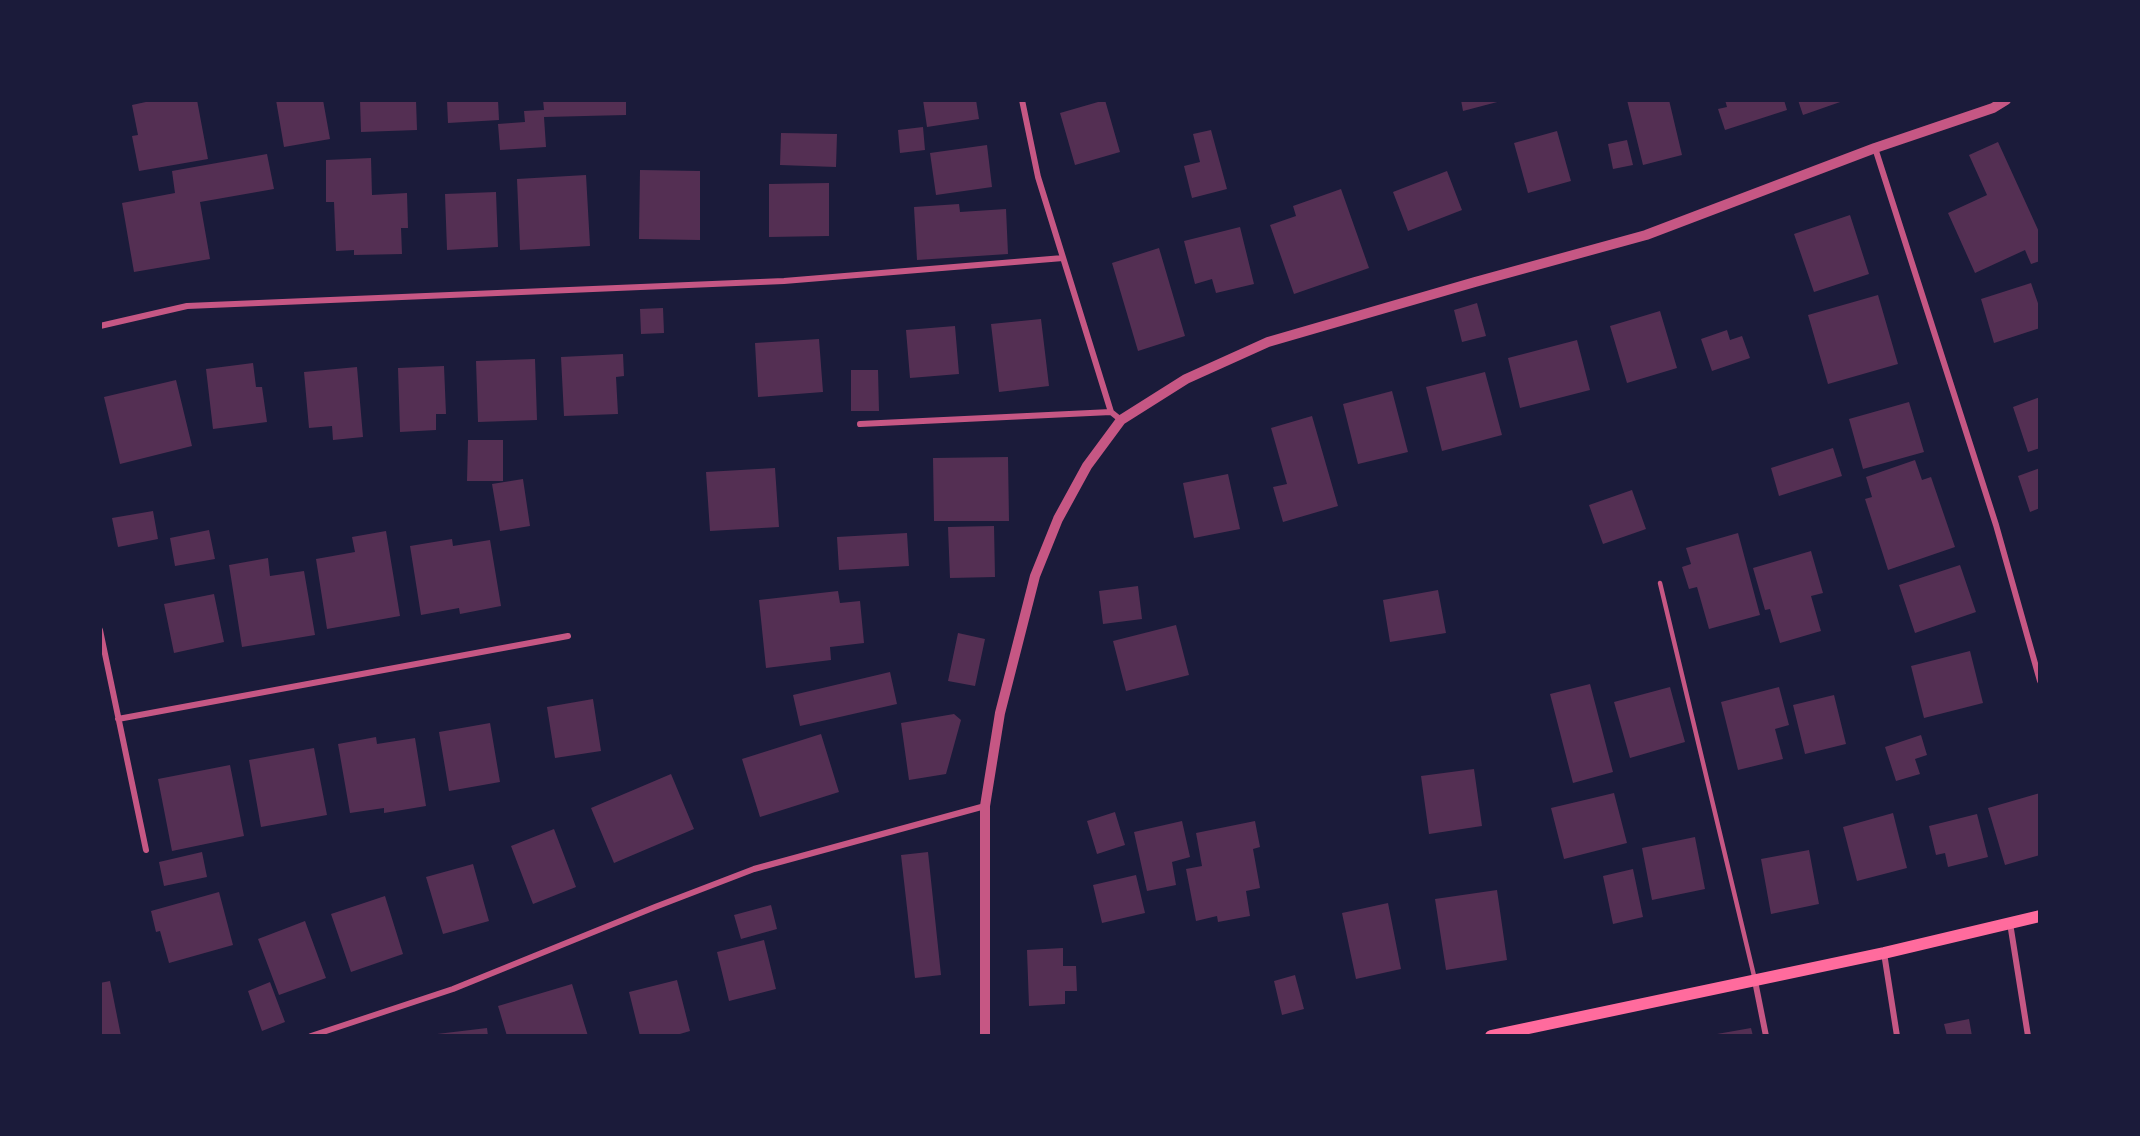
<!DOCTYPE html>
<html>
<head>
<meta charset="utf-8">
<style>
	body { margin:0 }
	#map { position:relative; width:2140px; height:1136px; overflow:hidden; background:#1b1b3a; font-family:"Alegreya Sans",sans-serif }
	canvas { display:block }
	.frame { position:absolute; inset:0; border:102px solid #1b1b3a; pointer-events:none }
</style>
</head>
<body>
<div id="map">
<canvas width="2140" height="1136"></canvas>
<div class="frame"></div>
</div>
<script>
const context = document.querySelector('canvas').getContext('2d');
context.lineJoin = 'round';
function fill(path, color) {
  context.fillStyle = color;
  context.fill(path, 'evenodd');
}
function stroke(path, color, width, dash) {
  context.strokeStyle = color;
  context.lineWidth = width;
  context.lineCap = dash ? 'butt' : 'round';
  context.setLineDash(dash || []);
  context.stroke(path);
}
fill(new Path2D(`
	M155,100H197L208,159L139,171L132,136L138,135L132,105Z
	M276,100H323L330,139L284,147Z
	M360,100H416L417,130L361,132Z
	M447,100H498L499,120L448,123Z
	M543,100H626V115L544,117L546,147L500,150L498,124L525,122L524,111L544,110Z
	M923,100H976L979,119L927,127Z
	M1105,100L1120,152L1075,165L1060,113Z
	M1461,100H1500L1501,101L1463,111Z
	M1627,100H1669L1682,155L1643,165Z
	M1725,100H1784L1787,110L1725,130L1718,109L1727,107Z
	M1798,100H1843V101L1803,115Z
	M923,127L925,150L900,153L898,130Z
	M1211,130L1227,189L1192,198L1184,166L1200,162L1193,134Z
	M1557,131L1571,181L1528,193L1514,143Z
	M781,133L837,134L836,167L780,165Z
	M1627,140L1633,165L1613,169L1608,144Z
	M1998,142L2040,234V261L2031,264L2025,250L1975,273L1948,213L1987,195L1969,155Z
	M987,145L992,187L936,195L930,153Z
	M267,154L274,189L200,202L210,259L134,272L122,203L175,193L172,171Z
	M371,158L372,195L407,193L408,228H401L402,254L354,255V250L336,251L334,202H326V160Z
	M640,170L700,171V240L639,239Z
	M1447,171L1462,210L1408,231L1393,192Z
	M586,175L590,246L520,250L517,179Z
	M829,183V236L769,237V184Z
	M1341,189L1369,268L1294,294L1270,225L1296,216L1293,206Z
	M496,192L498,247L447,250L445,194Z
	M959,204L960,212L1006,209L1008,254L917,260L914,207Z
	M1850,215L1869,274L1814,292L1794,234Z
	M1240,227L1254,284L1216,293L1212,279L1195,284L1184,241Z
	M1159,248L1185,336L1138,351L1112,263Z
	M2031,283L2040,309V328L1994,343L1981,299Z
	M1878,295L1898,364L1828,384L1808,315Z
	M1477,303L1486,336L1462,342L1454,310Z
	M663,308L664,333L641,334L640,309Z
	M1660,311L1677,368L1627,383L1610,326Z
	M1041,319L1049,386L999,392L991,324Z
	M955,326L959,374L910,378L906,330Z
	M1727,330L1730,340L1742,336L1750,358L1712,371L1701,339Z
	M819,339L823,392L758,397L755,343Z
	M1577,340L1590,390L1520,408L1508,358Z
	M623,354L624,376L616,377L618,414L564,416L561,357Z
	M535,359L537,420L478,422L476,361Z
	M253,363L256,387H262L267,422L213,429L206,369Z
	M444,366L446,414H436V430L400,432L398,368Z
	M357,367L363,437L333,440L332,426L309,428L304,372Z
	M851,370H878L879,411H851Z
	M1485,372L1502,435L1442,451L1426,387Z
	M176,380L192,446L120,464L104,397Z
	M1392,391L1408,452L1358,464L1343,404Z
	M2040,397V448L2028,452L2013,407Z
	M1909,402L1924,452L1863,469L1849,419Z
	M1312,416L1338,506L1283,522L1273,487L1287,484L1271,428Z
	M468,440H503V481H467Z
	M1833,448L1842,476L1779,496L1771,468Z
	M1008,457L1009,521H934L933,458Z
	M1915,460L1922,480L1931,477L1955,547L1888,570L1865,499L1872,497L1866,477Z
	M775,468L779,527L710,531L706,472Z
	M2040,468V508L2030,512L2018,476Z
	M1228,474L1240,529L1194,538L1183,483Z
	M523,479L530,526L500,531L492,484Z
	M1632,490L1646,529L1603,544L1589,505Z
	M153,511L158,539L118,547L112,518Z
	M994,526L995,577L950,578L948,527Z
	M209,530L215,559L175,566L170,538Z
	M386,531L400,616L327,629L316,559L355,552L352,537Z
	M907,533L909,566L839,570L837,537Z
	M1738,533L1760,615L1709,629L1697,587L1689,589L1682,567L1691,564L1686,548Z
	M452,539L453,546L490,540L501,606L460,614L459,608L421,615L410,546Z
	M1811,551L1823,593L1811,596L1821,631L1780,643L1770,609L1765,610L1753,568Z
	M268,558L270,576L304,571L315,635L242,647L229,565Z
	M1960,565L1976,612L1915,633L1899,585Z
	M1138,586L1142,619L1103,624L1099,591Z
	M1438,590L1446,633L1390,642L1383,600Z
	M838,591L840,603L860,601L864,643L830,647L831,660L766,668L759,600Z
	M214,594L224,642L174,653L164,604Z
	M1176,625L1189,675L1126,691L1113,641Z
	M958,633L985,639L975,686L948,681Z
	M1970,651L1983,703L1924,718L1911,666Z
	M890,672L897,704L800,726L793,695Z
	M1590,684L1613,772L1573,783L1550,694Z
	M1670,687L1685,742L1630,758L1614,702Z
	M1779,687L1789,725L1775,729L1783,759L1738,770L1721,702Z
	M1834,695L1846,744L1805,754L1793,705Z
	M593,699L601,751L555,758L547,707Z
	M954,714L961,720L946,774L909,780L901,723Z
	M490,723L500,782L449,791L439,732Z
	M821,734L839,792L760,817L742,759Z
	M1921,735L1927,755L1915,759L1920,774L1896,781L1885,747Z
	M376,737L377,744L415,738L426,806L384,813V808L350,813L338,744Z
	M314,748L327,815L261,827L249,760Z
	M230,765L244,836L172,851L158,779Z
	M1474,769L1482,826L1429,834L1421,776Z
	M671,774L694,829L614,863L591,808Z
	M1614,793L1627,843L1564,859L1551,808Z
	M2040,793V855L2005,865L1988,808Z
	M1115,812L1125,845L1097,854L1087,821Z
	M1893,813L1907,868L1857,881L1843,827Z
	M1977,814L1988,857L1948,867L1945,853L1936,855L1929,826Z
	M1182,821L1190,857L1172,862L1176,885L1147,891L1134,832Z
	M1255,821L1260,847L1253,849L1260,888L1246,891L1250,916L1218,922L1217,916L1196,921L1186,869L1202,866L1196,833Z
	M554,829L576,887L533,904L511,846Z
	M1695,837L1705,889L1652,900L1642,848Z
	M1809,850L1819,904L1771,914L1761,859Z
	M202,852L207,877L164,886L159,862Z
	M928,852L941,975L915,978L901,855Z
	M473,864L489,921L443,934L426,877Z
	M1633,869L1643,917L1613,924L1603,876Z
	M1136,875L1145,913L1102,923L1093,885Z
	M1497,890L1507,960L1446,970L1435,899Z
	M219,892L233,945L169,963L160,931L156,932L151,911Z
	M385,896L403,954L351,972L331,914Z
	M1388,903L1401,969L1356,979L1342,913Z
	M771,905L777,929L741,939L734,915Z
	M305,921L326,978L279,995L258,939Z
	M764,940L776,989L729,1001L717,952Z
	M1063,948V966H1076L1077,991H1065V1004L1029,1006L1027,950Z
	M1295,975L1304,1009L1282,1015L1274,981Z
	M677,980L690,1031L673,1036H640L629,992Z
	M110,981L121,1036H100V983Z
	M270,982L285,1022L262,1031L248,991Z
	M572,984L588,1036H507L498,1006Z
	M1969,1019L1972,1036H1947L1944,1024Z
	M487,1028L488,1036H437V1034Z
	M1751,1028L1753,1036H1717V1034Z`), '#542f53');
stroke(new Path2D(`
	M1660,583L1755,980`), '#c65784', 4.5);
stroke(new Path2D(`
	M1022,100L1038,177L1111,412L1121,420
	M1875,148L1996,525L2040,681
	M100,326L187,306L784,281L1063,258
	M860,424L1111,412
	M100,630L146,850
	M118,719L568,636
	M2010,923L2028,1036
	M1884,953L1897,1036
	M1755,981L1766,1036
	M311,1036L453,989L655,907L754,869L985,806`), '#c65784', 6);
stroke(new Path2D(`
	M985,1036V806L1000,713L1035,576L1058,519L1087,466L1121,420L1186,379L1268,342L1475,282L1646,235L1875,148L1993,108L2006,100`), '#c65784', 10);
stroke(new Path2D(`
	M1491,1036L1884,953L2040,916`), '#ff6b9d', 12);
</script>
</body>
</html>
